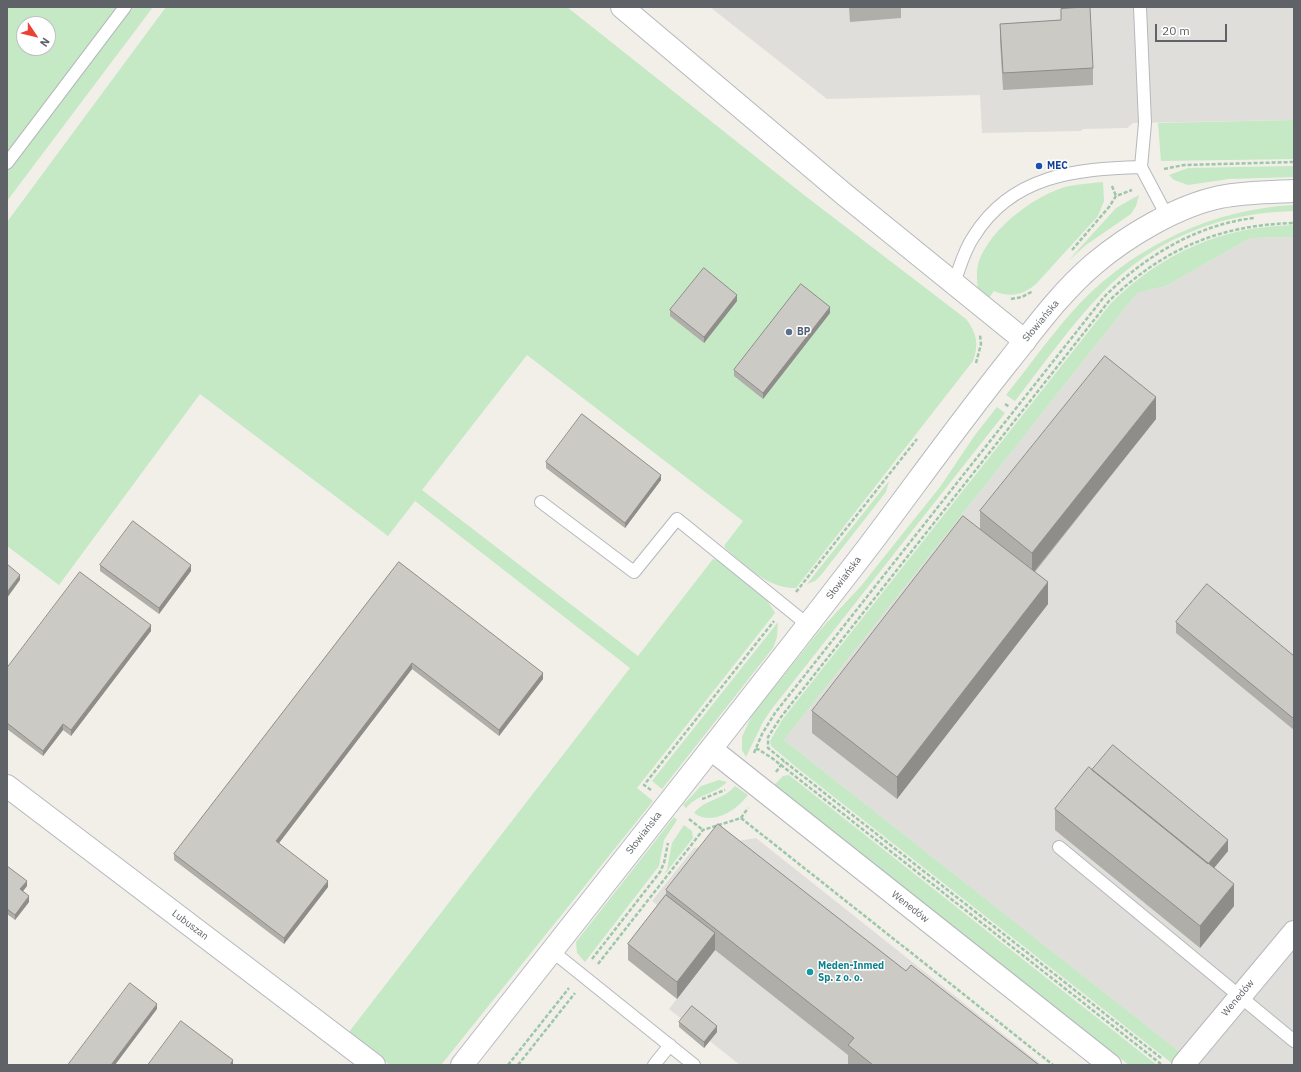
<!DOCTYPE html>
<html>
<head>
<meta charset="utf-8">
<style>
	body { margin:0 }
	#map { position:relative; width:1301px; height:1072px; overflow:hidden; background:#f1efe8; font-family:"IBM Plex Sans",sans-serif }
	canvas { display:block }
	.frame { position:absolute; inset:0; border:8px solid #5f6368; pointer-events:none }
	.north { position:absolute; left:16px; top:16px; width:40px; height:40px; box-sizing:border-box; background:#fff; border:1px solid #bfc1c3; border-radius:50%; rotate:125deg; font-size:11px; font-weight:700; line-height:16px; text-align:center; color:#5f6368 }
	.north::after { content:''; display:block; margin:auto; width:14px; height:18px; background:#ea4335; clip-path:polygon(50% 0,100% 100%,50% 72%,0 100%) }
	.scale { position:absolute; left:1155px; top:24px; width:72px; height:18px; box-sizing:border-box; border:2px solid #5f6368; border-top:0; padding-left:5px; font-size:12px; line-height:14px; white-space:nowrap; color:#5f6368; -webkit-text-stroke:3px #fff; paint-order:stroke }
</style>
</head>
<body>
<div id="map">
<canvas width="1301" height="1072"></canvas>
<div class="frame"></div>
<div class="north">N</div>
<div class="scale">20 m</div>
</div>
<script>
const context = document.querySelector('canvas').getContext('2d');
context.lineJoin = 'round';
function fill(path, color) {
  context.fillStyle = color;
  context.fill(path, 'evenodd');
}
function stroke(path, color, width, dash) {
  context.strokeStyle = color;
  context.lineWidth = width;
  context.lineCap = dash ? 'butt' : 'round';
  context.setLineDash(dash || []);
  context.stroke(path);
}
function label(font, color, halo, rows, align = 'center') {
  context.font = font + ' "IBM Plex Sans",sans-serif';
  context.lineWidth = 3;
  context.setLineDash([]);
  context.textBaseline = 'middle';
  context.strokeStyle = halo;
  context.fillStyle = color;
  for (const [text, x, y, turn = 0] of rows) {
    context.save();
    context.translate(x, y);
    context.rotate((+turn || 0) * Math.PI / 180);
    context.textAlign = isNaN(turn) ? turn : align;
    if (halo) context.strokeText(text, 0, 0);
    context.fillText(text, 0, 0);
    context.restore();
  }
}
fill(new Path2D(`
	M710,7H1294V120L1133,123L1127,128L1083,129L1081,131L982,133L980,95L827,99Z
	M1294,237V1065H1196L784,740L1137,293L1166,286L1250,238Z
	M756,838L1042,1065H740L669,1009L715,950L652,901L694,848Z`), '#e0deda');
fill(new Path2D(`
	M7,7H153L7,201ZM24,24H48V48H24Z
	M166,7H567L804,195L966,319C977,333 979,345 973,361L796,588C768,589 747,566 727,550L724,546L743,521L527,355L422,490L638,656L713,559L720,561L767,600L775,613L637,788L653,801L441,1065H390L349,1032L630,668L415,501L388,536L200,394L59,585L7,546V222Z
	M1294,120V159L1161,161L1158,123Z
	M1294,166V177L1229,179L1188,185L1174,180L1169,175L1188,168Z
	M1103,182L1104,201L1098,216L1036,284C1023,295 1010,298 994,291L989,298L978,289C977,280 976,270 979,261C991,228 1036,194 1069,186C1080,184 1092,183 1103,182Z
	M1139,195L1136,206L1131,214L1086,245L1068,261L1116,208Z
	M1294,205V211C1219,213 1155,238 1102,293C1070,326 1043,365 1015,401L1006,395C1031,364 1055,329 1083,300C1139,244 1214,209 1294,205Z
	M1294,225V237L1250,238L1166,286L1137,293L784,740L1181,1053L1173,1064L796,767L771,746L770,741L782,720L1111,303C1164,252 1220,227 1294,225Z
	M997,407L1005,413L771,710L763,722L746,757L742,750V737L752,715L821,629L861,586L896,542L940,487L975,435Z
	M889,481L886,492L821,575L815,581L807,584Z
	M778,622L777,637L773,648L662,789L652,781Z
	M789,775L1157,1065H1129L774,785L783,776Z
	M719,780L727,782C714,795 699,793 686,808L683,805L701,786Z
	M735,786L748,795C736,811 712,826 694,813C705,799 724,800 735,786Z
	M674,817L677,820L664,840L659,866L585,962L577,953L576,942Z
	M684,825L692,831L693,838L664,875L667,869L672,843Z`), '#c5e8c5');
const lane = new Path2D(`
	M1140,7L1145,123L1141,167L1168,218
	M7,163L125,7
	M954,283C960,267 964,250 974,236C1012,175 1076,169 1141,167
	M541,502L634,572L677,519L808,625
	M1059,847L1294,1041
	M552,951L694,1065
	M654,1065L670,1045`);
const street = new Path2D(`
	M622,7L845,195L1025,341
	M711,749L1110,1065
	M7,786L374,1065
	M1183,1065L1294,932`);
const secondary = new Path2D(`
	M462,1065C598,892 735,720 869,546C915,485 960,422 1008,362C1035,328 1061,292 1094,264C1127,236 1177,206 1220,197C1244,192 1269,192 1294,191`);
stroke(lane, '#b5b8bc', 14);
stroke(street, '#b5b8bc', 24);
stroke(secondary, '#b6babf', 24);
stroke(new Path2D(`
	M1164,169L1184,165L1294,162
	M1112,186L1116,196
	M1072,250L1109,207L1116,196L1132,190
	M1011,299L1022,297L1033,291
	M976,363L981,344L980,335
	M1005,404L1010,407
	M796,592L917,439
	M756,748L772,758L1161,1064
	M754,753L762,734L775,713L1104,297C1145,256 1196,225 1254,218
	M776,772L784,761
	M651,790L644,785L774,621
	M702,799L725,790
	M741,818L1053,1065
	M689,819L703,830
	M592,959L660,872L664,863L668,843
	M598,964L703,830L741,818L748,808
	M1161,1058L794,769L768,748V737L781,717L1109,301C1163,249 1219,225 1294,223
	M508,1065L569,988
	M518,1065L575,993`), '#9cc7a9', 2.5, [4, 2]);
stroke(lane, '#fff', 12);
stroke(street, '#fff', 22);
stroke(secondary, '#fff', 22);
fill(new Path2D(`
	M849,7H901V18L850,22Z
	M1061,9L1093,68V85L1003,90L1000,41V24L1061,20Z
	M737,301L704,343L670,316V310Z
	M830,313L763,399L734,376V370Z
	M1156,419L1035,572L1048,604L897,799L812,733V711L980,530V511Z
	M546,462L661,480L625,528L546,468Z
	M399,562L543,679L499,736L412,669L279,843L328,887L284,944L174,860V854Z
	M100,565L191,571L159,614L100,571Z
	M1176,622L1294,655V730L1176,633Z
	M151,631L71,736L63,730L43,756L7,729V668Z
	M1092,770L1228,851L1214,868L1234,906L1200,948L1055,830V809Z
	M7,866L27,886L23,891L29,902L15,920L7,914Z
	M666,890L906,971L1039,1065H848V1055L715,950L677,999L628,960V944L666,895Z
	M679,1022L717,1032L704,1048L679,1027Z`), '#afaea9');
fill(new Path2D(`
	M737,295V301L704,343V337Z
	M830,307V313L763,399V393Z
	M1156,397V419L1032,574V553Z
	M661,475V480L625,528V523Z
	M191,565V571L159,614V608Z
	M20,575V580L7,598V592Z
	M1048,582V604L897,799V777Z
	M151,625V631L71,736V730Z
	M412,663V669L276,847V841Z
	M543,673V679L499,736V730Z
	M63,724V730L43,756V751Z
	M1228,840V851L1204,880V869Z
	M27,881V886L20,895V889Z
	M328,881V887L284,944V938Z
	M1234,884V906L1200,948V926Z
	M29,896V902L15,920V915Z
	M715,933V950L677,999V982Z
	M157,1004V1009L115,1065H111Z
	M717,1026V1032L704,1048V1042Z
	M233,1060V1065H230Z`), '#8f8d8a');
const building = new Path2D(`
	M1090,7L1093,68L1003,73L1000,24L1061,20V9Z
	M704,268L737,295L704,337L670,310Z
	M801,284L830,307L763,393L734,370Z
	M1105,356L1156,397L1032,553L980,511Z
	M582,414L661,475L625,523L546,462Z
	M963,516L1048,582L897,777L812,711Z
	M133,521L191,565L159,608L100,565Z
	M399,562L543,673L499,730L412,663L276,841L328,881L284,938L174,854Z
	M7,564L20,575L7,592Z
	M80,572L151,625L71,730L63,724L43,751L7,723V668Z
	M1207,584L1294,656V719L1176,622Z
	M1113,745L1228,840L1208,864L1092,770Z
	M1089,767L1234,884L1200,926L1055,809Z
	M718,824L906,971L911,965L1039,1065H873L848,1045L854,1038L666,890Z
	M7,866L27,881L20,889L29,896L15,915L7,909Z
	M666,895L715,933L677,982L628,944Z
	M130,983L157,1004L111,1065H68Z
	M692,1006L717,1026L704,1042L679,1022Z
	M181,1021L233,1060L230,1065H148Z`);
fill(building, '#cccac5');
stroke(building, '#8f8d8a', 1);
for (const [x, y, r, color] of [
	[1039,166,4,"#1a4fb4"],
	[789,332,4,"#5c6f8a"],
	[810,972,4,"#0f9aa8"]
]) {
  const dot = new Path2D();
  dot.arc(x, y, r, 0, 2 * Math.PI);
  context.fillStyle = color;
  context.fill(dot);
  stroke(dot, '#fff', 1.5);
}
label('bold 10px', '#164399', '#fff', [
	["MEC",1047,166]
], 'left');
label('10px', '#5f6368', '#fff', [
	["Słowiańska",1041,321,-50],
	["Słowiańska",844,578,-53],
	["Słowiańska",644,833,-52],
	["Wenedów",910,907,38],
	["Lubuszan",190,925,37],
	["Wenedów",1238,998,-50]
]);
label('bold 10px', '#4e5e75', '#fff', [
	["BP",797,332]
], 'left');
label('bold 10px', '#0d838f', '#fff', [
	["Meden-Inmed",818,966],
	["Sp. z o. o.",818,978]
], 'left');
</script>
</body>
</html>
